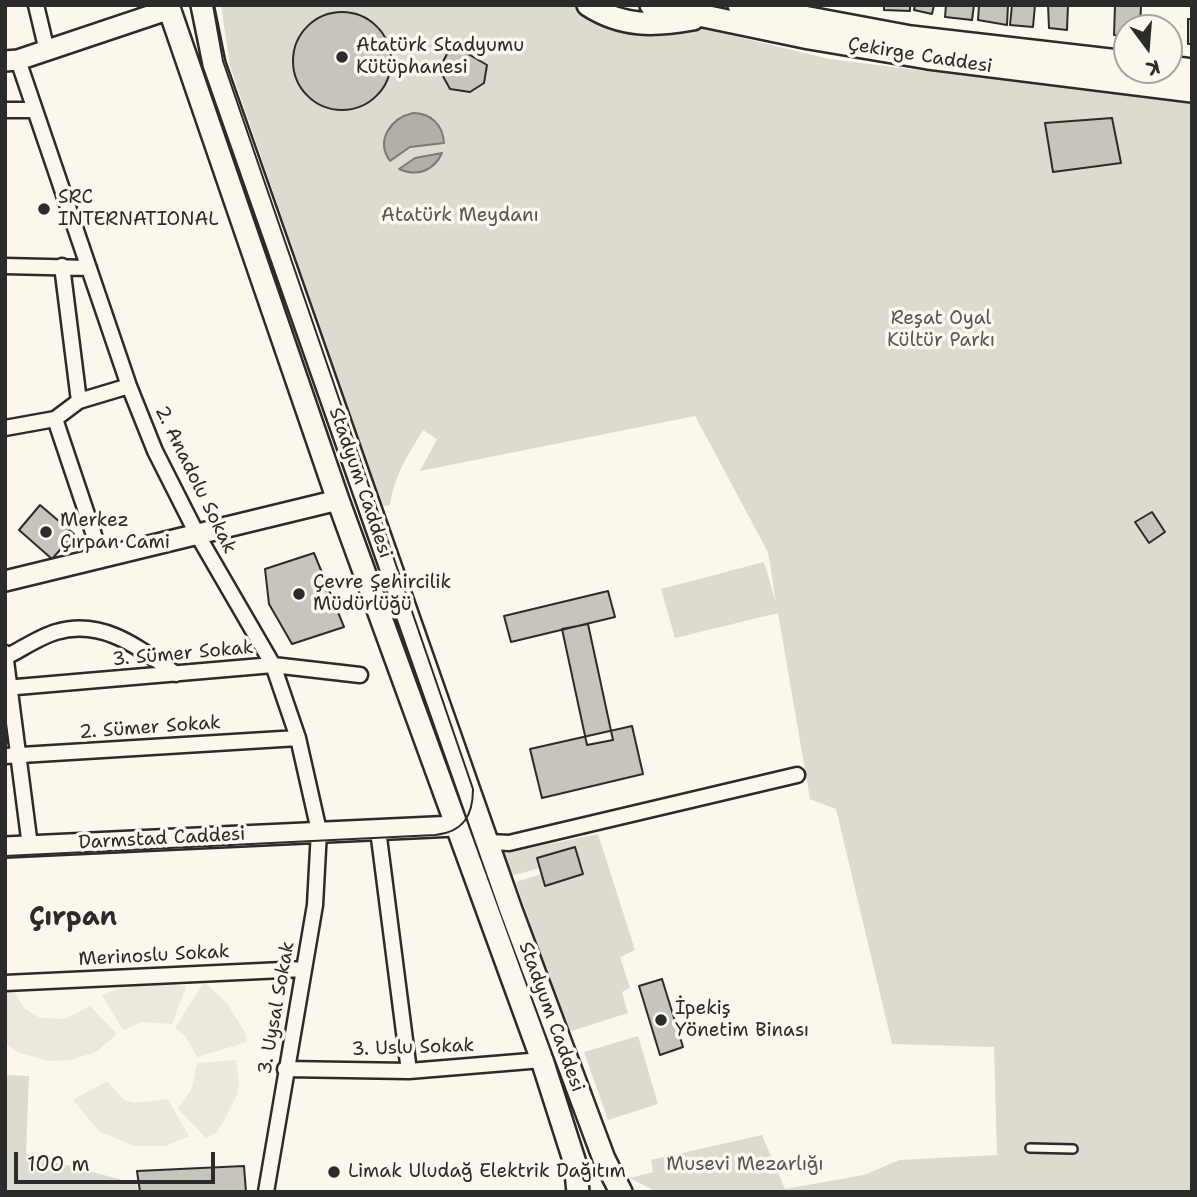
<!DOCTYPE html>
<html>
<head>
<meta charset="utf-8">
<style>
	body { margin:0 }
	#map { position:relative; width:1197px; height:1197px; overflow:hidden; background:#fbf7ec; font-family:"Shantell Sans",sans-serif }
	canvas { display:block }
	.frame { position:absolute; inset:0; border:7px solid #2b2b2b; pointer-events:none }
	.north { position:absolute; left:1113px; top:14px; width:70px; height:70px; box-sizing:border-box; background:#fbf7ec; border:2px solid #a8a59f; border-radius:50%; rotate:164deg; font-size:19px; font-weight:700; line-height:28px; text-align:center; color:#2b2b2b }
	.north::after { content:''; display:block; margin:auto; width:24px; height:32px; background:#2b2b2b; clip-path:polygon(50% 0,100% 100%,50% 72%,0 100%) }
	.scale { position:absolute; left:14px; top:1152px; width:201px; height:32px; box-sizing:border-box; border:4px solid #2b2b2b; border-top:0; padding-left:9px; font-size:21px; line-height:24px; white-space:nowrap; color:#2b2b2b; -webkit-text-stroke:5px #fbf7ec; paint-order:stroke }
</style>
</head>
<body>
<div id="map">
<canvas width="1197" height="1197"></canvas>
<div class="frame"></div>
<div class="north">K</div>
<div class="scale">100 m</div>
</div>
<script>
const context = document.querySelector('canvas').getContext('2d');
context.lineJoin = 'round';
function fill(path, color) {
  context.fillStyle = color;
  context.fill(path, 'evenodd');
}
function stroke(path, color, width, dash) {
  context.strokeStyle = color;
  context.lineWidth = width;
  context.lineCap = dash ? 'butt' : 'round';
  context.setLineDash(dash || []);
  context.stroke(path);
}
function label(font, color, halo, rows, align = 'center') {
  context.font = font + ' "Shantell Sans",sans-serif';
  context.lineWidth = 7;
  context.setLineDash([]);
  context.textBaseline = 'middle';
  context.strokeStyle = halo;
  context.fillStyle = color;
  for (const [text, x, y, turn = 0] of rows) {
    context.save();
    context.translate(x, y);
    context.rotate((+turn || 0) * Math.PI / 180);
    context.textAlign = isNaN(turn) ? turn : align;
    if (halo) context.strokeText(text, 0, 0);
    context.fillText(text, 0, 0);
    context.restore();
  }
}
fill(new Path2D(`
	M162,982L186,987L172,1024L142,1022L123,1030L102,995L130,984Z
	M204,982L226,1002L245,1032L247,1042L197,1057L186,1037L175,1028Z
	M13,989L24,1008L40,1018L65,1019L90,1006L117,1034L96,1052L71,1060L48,1061L17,1052L5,1043V991Z
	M236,1060L239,1082L237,1095L223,1122L216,1133L206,1138L178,1109L192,1088L197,1063Z
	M107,1081L123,1099L134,1103L168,1099L189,1136L165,1146H133L99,1131L73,1100Z`), '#ebe8de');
fill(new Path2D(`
	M221,5H582L628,31L658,34L689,25L829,59L1192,104V1192H657L630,1178L653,1172L651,1160L762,1135L785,1189L864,1175L899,1160L997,1155L994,1047L892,1044L836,809L810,799L778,613L675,638L661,589L764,562L776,603L768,552L695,416L420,471L437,439L423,430C408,455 394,476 390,505L381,507L230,66Z
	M598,834L635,950L620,957L630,988L622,992L628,1013L565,1033L516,882L541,874L540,868L511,876L502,854Z
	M638,1036L658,1104L608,1120L584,1052Z
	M5,1075L29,1076L26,1154L137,1184L138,1192H5Z`), '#dddad0');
const water = new Path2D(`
	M413,113C430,113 443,124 444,143L410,147L390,161C375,140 391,118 413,113Z
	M442,153C434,171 417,177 399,169L415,158Z`);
fill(water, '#b1afa7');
stroke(water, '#7b7a75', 2);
const building = new Path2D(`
	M884,5H910V11L884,10Z
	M915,5H934L932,14L914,10Z
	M946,5H974L972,20L945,17Z
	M979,5H1008L1007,25L978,20Z
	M1012,5H1035L1033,27L1010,25Z
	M1048,5H1068L1067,30L1049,28Z
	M1115,5L1141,6L1140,28H1127V37L1114,35Z
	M293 61a49 49 0 1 1 98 0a49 49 0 1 1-98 0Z
	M1188,19H1192V44H1188Z
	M458,48L487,65L484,83L470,92L450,89L439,69L447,54Z
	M1112,118L1121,163L1053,172L1045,123Z
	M40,505L74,534L52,559L19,530Z
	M1152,512L1165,532L1149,543L1135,522Z
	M314,553L344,627L292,644L269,604L265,569Z
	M608,591L615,617L511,642L504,616Z
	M588,624L613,740L587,745L562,629Z
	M632,726L643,774L542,798L530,749Z
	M575,847L583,874L545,886L537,858Z
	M662,979L683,1047L660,1055L639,986Z
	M244,1166L246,1192H140L137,1171Z`);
fill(building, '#c7c4bc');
stroke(building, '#2b2b2b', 2);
const lane = new Path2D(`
	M1030,1148L1073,1149`);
const street = new Path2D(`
	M36,5L47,51
	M18,60L129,386L155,451L197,534L273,665L298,738L319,831L315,905L266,1192
	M5,110H35
	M5,266L89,268
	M62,266L79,401
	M55,419L102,559
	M5,428L55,419L79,401L129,386
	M5,653L30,846
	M6,657C22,649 39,637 56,632C103,618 139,648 176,674
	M5,688L273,665L360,675
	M5,756L298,738
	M378,830L409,1071
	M489,842L509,843L797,775
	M5,983L304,969
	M285,1069L409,1071L542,1060`);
const secondary = new Path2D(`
	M5,61L18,60L170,9
	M5,581L338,500
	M5,847L455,826`);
const primary = new Path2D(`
	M168,5L338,500L542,1060L575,1163L578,1192
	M202,5L214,64L511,910L604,1159L621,1192
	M588,5C622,27 654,26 693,19
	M651,5L809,38L928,58L1192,91
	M739,5L911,37L1127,62
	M1169,67L1192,70`);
stroke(lane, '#2b2b2b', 12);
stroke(street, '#2b2b2b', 19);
stroke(secondary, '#2b2b2b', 24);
stroke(primary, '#2b2b2b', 26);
stroke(lane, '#fbf7ec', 7);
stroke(street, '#fbf7ec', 14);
stroke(secondary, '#fbf7ec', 19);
stroke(primary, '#fbf7ec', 21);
stroke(new Path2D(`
	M5,856L435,835C463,832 473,816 473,789L223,61L213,5`), '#2b2b2b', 2);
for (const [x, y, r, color] of [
	[342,57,7,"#2b2b2b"],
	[44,209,7,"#2b2b2b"],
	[46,532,7,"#2b2b2b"],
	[299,594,7,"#2b2b2b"],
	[661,1020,7,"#2b2b2b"],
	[334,1172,7,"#2b2b2b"]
]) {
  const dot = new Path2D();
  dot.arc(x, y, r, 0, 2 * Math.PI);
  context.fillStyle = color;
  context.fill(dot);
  stroke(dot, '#fbf7ec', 2.5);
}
label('19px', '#2b2b2b', '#fbf7ec', [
	["Atatürk Stadyumu",356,46],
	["Kütüphanesi",356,68],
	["SRC",58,198],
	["INTERNATIONAL",58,220],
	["Merkez",60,521],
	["Çırpan Cami",60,543],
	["Çevre Şehircilik",313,583],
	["Müdürlüğü",313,605],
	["İpekiş",675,1009],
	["Yönetim Binası",675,1031],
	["Limak Uludağ Elektrik Dağıtım",348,1172]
], 'left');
label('19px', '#2b2b2b', '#fbf7ec', [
	["Çekirge Caddesi",920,56,9],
	["2. Anadolu Sokak",195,480,64],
	["Stadyum Caddesi",360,483,71],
	["3. Sümer Sokak",183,654,-5],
	["2. Sümer Sokak",150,728,-4],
	["Darmstad Caddesi",162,839,-3],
	["Merinoslu Sokak",154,956,-3],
	["3. Uysal Sokak",277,1008,-80],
	["Stadyum Caddesi",551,1017,70],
	["3. Uslu Sokak",413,1048,-2]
]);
label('19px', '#585754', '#fbf7ec', [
	["Atatürk Meydanı",460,216],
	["Reşat Oyal",941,319],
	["Kültür Parkı",941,341],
	["Musevi Mezarlığı",745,1165]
]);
label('bold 26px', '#2b2b2b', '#fbf7ec', [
	["Çırpan",73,918]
]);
</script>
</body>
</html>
